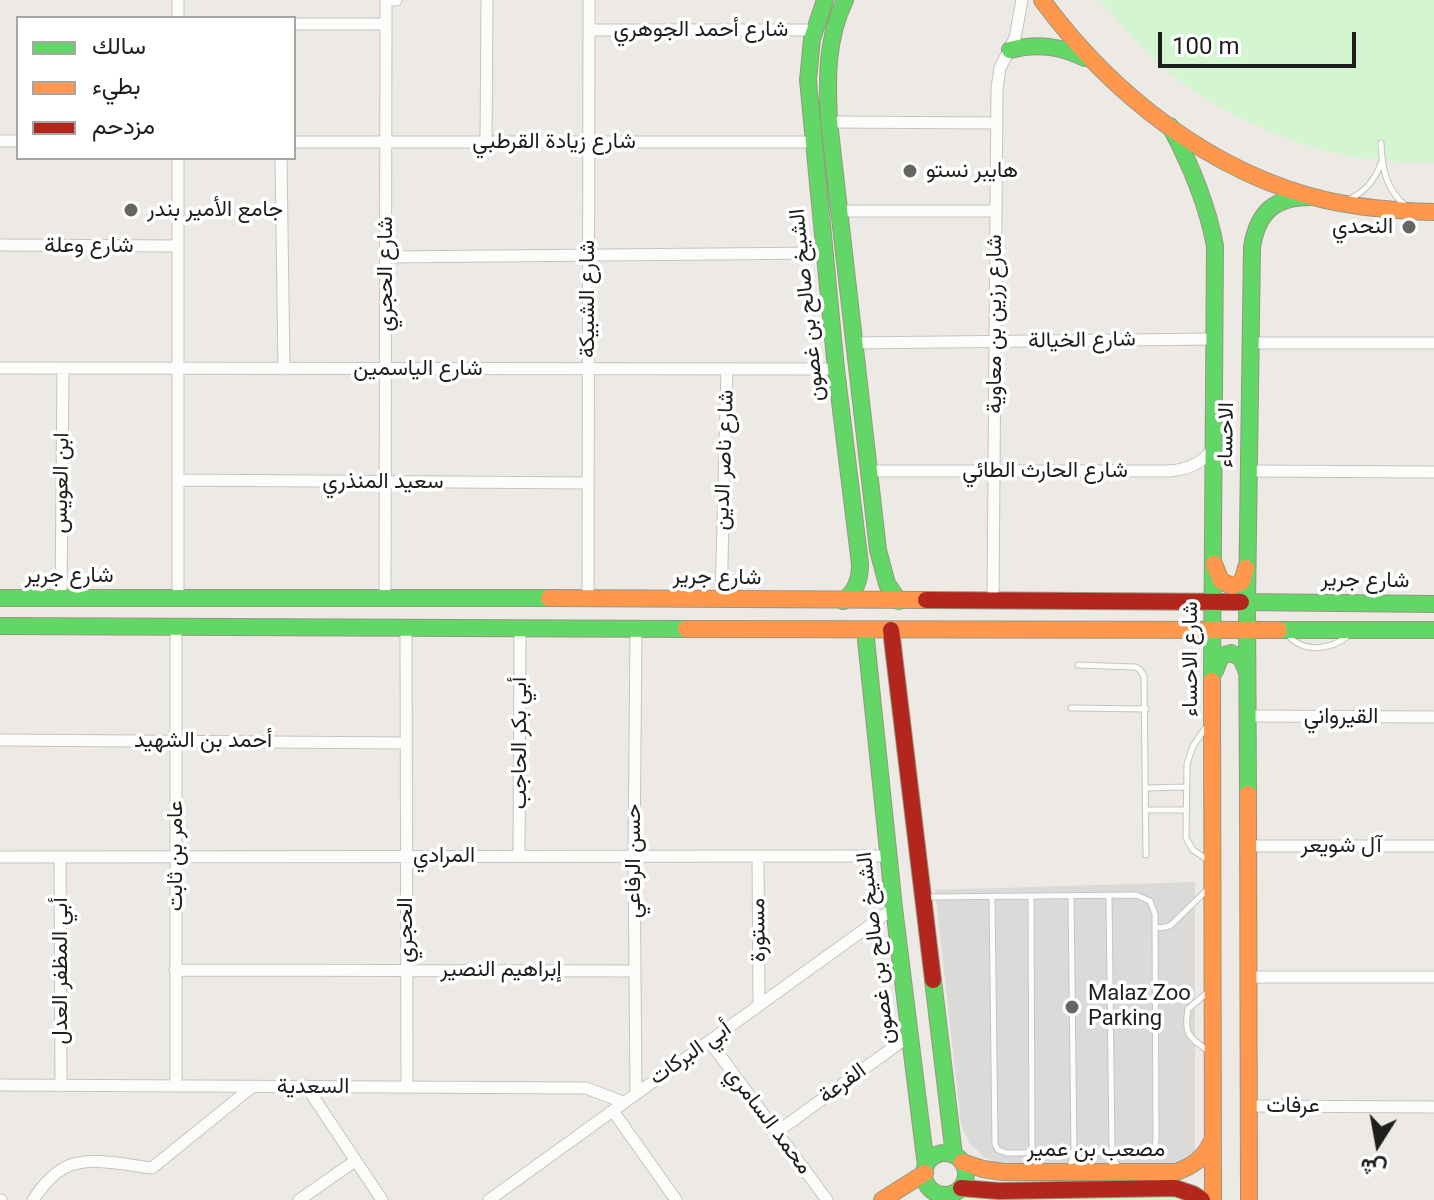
<!DOCTYPE html>
<html>
<head>
<meta charset="utf-8">
<style>
	body { margin:0 }
	#map { position:relative; width:1434px; height:1200px; overflow:hidden; background:#edeae6; font-family:Roboto,Vazirmatn,sans-serif }
	canvas { display:block }
	.legend { position:absolute; left:16px; top:16px; width:280px; height:144px; box-sizing:border-box; background:#fff; border:2px solid #a5a5a5; margin:0; padding:10px 14px; list-style:none; font-size:24px; color:#1e1e1e }
	.legend li { display:flex; align-items:center; gap:16px; height:40px }
	.legend b { width:40px; border:2px solid #a5a5a5 }
	.north { position:absolute; left:1338px; top:1104px; width:80px; height:80px; -webkit-text-stroke:6px #fff; paint-order:stroke; rotate:191deg; font-size:22px; font-weight:700; line-height:32px; text-align:center; color:#1e1e1e }
	.north::after { content:''; display:block; margin:auto; width:28px; height:36px; background:#1e1e1e; clip-path:polygon(50% 0,100% 100%,50% 72%,0 100%) }
	.scale { position:absolute; left:1158px; top:32px; width:198px; height:36px; box-sizing:border-box; border:4px solid #1e1e1e; border-top:0; padding-left:10px; font-size:24px; line-height:28px; white-space:nowrap; color:#1e1e1e; -webkit-text-stroke:6px #fff; paint-order:stroke }
</style>
</head>
<body>
<div id="map">
<canvas width="1434" height="1200"></canvas>
<ul class="legend">
<li><b style="height:10px;background:#63d668"></b>سالك</li>
<li><b style="height:10px;background:#ff974d"></b>بطيء</li>
<li><b style="height:10px;background:#b3261e"></b>مزدحم</li>
</ul>
<div class="north">ش</div>
<div class="scale">100 m</div>
</div>
<script>
const context = document.querySelector('canvas').getContext('2d');
context.lineJoin = 'round';
function fill(path, color) {
  context.fillStyle = color;
  context.fill(path, 'evenodd');
}
function stroke(path, color, width, dash) {
  context.strokeStyle = color;
  context.lineWidth = width;
  context.lineCap = dash ? 'butt' : 'round';
  context.setLineDash(dash || []);
  context.stroke(path);
}
function label(font, color, halo, rows, align = 'center') {
  context.font = font + ' Roboto,Vazirmatn,sans-serif';
  context.lineWidth = 7;
  context.setLineDash([]);
  context.textBaseline = 'middle';
  context.strokeStyle = halo;
  context.fillStyle = color;
  for (const [text, x, y, turn = 0] of rows) {
    context.save();
    context.translate(x, y);
    context.rotate((+turn || 0) * Math.PI / 180);
    context.textAlign = isNaN(turn) ? turn : align;
    if (halo) context.strokeText(text, 0, 0);
    context.fillText(text, 0, 0);
    context.restore();
  }
}
fill(new Path2D(`
	M1195,882V1154L1182,1164L1003,1165L984,1157L969,1143L961,1124L935,890Z`), '#dbdad8');
fill(new Path2D(`
	M1099,0H1434V162C1340,167 1240,130 1167,71C1144,52 1120,22 1099,0Z
	M1182,1195V1200H951V1198Z`), '#d3f5cf');
const lane = new Path2D(`
	M1381,143C1382,169 1386,190 1407,207
	M1350,199C1366,191 1375,180 1381,163
	M1287,634C1303,654 1331,650 1349,635
	M1078,665L1135,667L1139,669L1144,676L1146,855
	M1071,708L1146,709
	M1207,726L1193,746L1187,764L1186,838L1193,850L1208,860
	M1146,788L1187,787
	M1146,810H1187
	M1031,896L1032,1153
	M1109,896L1112,1153L1118,1169
	M928,897L1136,895L1150,901L1155,914L1156,1140L1155,1147L1149,1152L1007,1153L998,1150L995,1144L992,896
	M1156,928L1166,927L1171,925L1207,890
	M1209,991L1188,1009C1183,1035 1190,1038 1210,1052
	M1069,1170L1074,1153L1071,896`);
const street = new Path2D(`
	M178,18V0
	M294,24H386
	M589,30H814
	M829,122L997,123
	M0,141H18
	M294,142H813
	M486,142L487,0
	M281,158L284,369
	M839,211H996
	M0,245L178,246
	M386,257L824,253
	M853,343L1214,339
	M1251,343H1434
	M0,368L836,369
	M869,471H1168C1187,470 1201,464 1213,449
	M1249,471L1434,472
	M178,480L588,483
	M385,597L386,0H396
	M61,598L63,369
	M178,598V158
	M588,599L589,0
	M721,600L727,369
	M993,600L997,88L1000,68L1015,38L1022,0
	M176,627V1086
	M406,628L407,1087
	M1248,716L1434,717
	M0,740L406,743
	M1248,846H1434
	M519,856L520,629
	M758,856L759,1004
	M0,857L889,856
	M60,857L61,1086
	M175,970L634,971
	M1248,977H1434
	M710,1042L827,1200
	M0,1085L586,1088L623,1102
	M306,1086L382,1200
	M636,1093L634,857L636,629
	M1249,1106L1434,1107
	M613,1111L676,1200
	M777,1132L909,1036
	M0,1200H1
	M33,1200C41,1188 51,1175 64,1168C86,1155 127,1165 152,1168L252,1087
	M299,1200L355,1161
	M489,1200L894,908`);
const fast = new Path2D(`
	M825,0L812,39L808,80L836,369L860,564C860,580 856,591 843,601
	M845,0C826,39 827,79 829,122L878,550L887,584L899,601
	M1010,50C1037,43 1060,46 1085,58
	M1170,126C1191,165 1207,203 1215,246L1212,681
	M0,598H549
	M1241,602L1434,604
	M0,626L686,629
	M865,630L894,908L926,1166
	M1279,630H1434
	M1215,671L1221,656L1231,653L1241,658L1247,672
	M1248,794L1247,602L1252,247C1258,211 1275,197 1311,197
	M933,980L954,1155
	M924 1174a21 21 0 1 1 42 0a21 21 0 1 1-42 0Z`);
const slow = new Path2D(`
	M1042,0C1110,93 1211,173 1325,200C1361,208 1397,211 1434,212
	M1214,564L1221,581L1232,586L1242,582L1246,568
	M549,598L926,600
	M686,629L1279,630
	M1212,681L1213,1200
	M1248,794L1249,1200
	M962,1162L983,1169L1003,1172H1176C1193,1166 1204,1158 1212,1141
	M882,1200L925,1173`);
const jam = new Path2D(`
	M926,600L1241,602
	M891,630L933,980
	M961,1188L999,1191L1175,1188L1193,1194L1202,1200`);
stroke(lane, '#c5c4c2', 7);
stroke(street, '#c5c4c2', 13);
stroke(fast, '#98967e', 18);
stroke(slow, '#98967e', 18);
stroke(jam, '#98967e', 18);
stroke(lane, '#fcfcfb', 5);
stroke(street, '#fcfcfb', 11);
stroke(fast, '#63d668', 16);
stroke(slow, '#ff974d', 16);
stroke(jam, '#b3261e', 16);
for (const [x, y, r, color] of [
	[910,171,8,"#666564"],
	[131,210,8,"#666564"],
	[1409,227,8,"#666564"],
	[1072,1007,8,"#666564"]
]) {
  const dot = new Path2D();
  dot.arc(x, y, r, 0, 2 * Math.PI);
  context.fillStyle = color;
  context.fill(dot);
  stroke(dot, '#fff', 3);
}
label('22px', '#1e1e1e', '#fff', [
	["شارع أحمد الجوهري",701,30],
	["شارع زيادة القرطبي",554,142],
	["شارع وعلة",89,246],
	["شارع الحجري",386,274,-90],
	["شارع الشبيكة",588,299,-90],
	["الشيخ صالح بن غصون",808,305,-96],
	["شارع رزين بن معاوية",995,324,-90],
	["شارع الخيالة",1082,341,-1],
	["شارع الياسمين",418,369],
	["الاحساء",1227,435,-89],
	["شارع ناصر الدين",725,460,-88],
	["شارع الحارث الطائي",1045,471],
	["سعيد المنذري",383,482],
	["ابن العويس",62,483,-89],
	["شارع جرير",69,576],
	["شارع جرير",717,578,1],
	["شارع جرير",1365,581,1],
	["شارع الاحساء",1191,659,-90],
	["القيرواني",1341,717],
	["أحمد بن الشهيد",203,741],
	["أبي بكر الحاجب",520,743,-90],
	["آل شويعر",1341,846],
	["عامر بن ثابت",176,856,-90],
	["المرادي",444,856],
	["حسن الرفاعي",634,861,-90],
	["الحجري",406,930,-90],
	["مستورة",759,930,-91],
	["الشيخ صالح بن غصون",877,948,-97],
	["إبراهيم النصير",501,970],
	["أبي المظفر العدل",61,971,-90],
	["أبي البركات",691,1054,-35],
	["الفرعة",843,1084,-36],
	["السعدية",313,1087],
	["عرفات",1293,1106],
	["محمد السامري",768,1121,53],
	["مصعب بن عمير",1096,1150]
]);
label('22px', '#1e1e1e', '#fff', [
	["هايبر نستو",926,171],
	["جامع الأمير بندر",147,210],
	["النحدي",1393,227,"right"],
	["Malaz Zoo",1088,994],
	["Parking",1088,1019]
], 'left');
</script>
</body>
</html>
